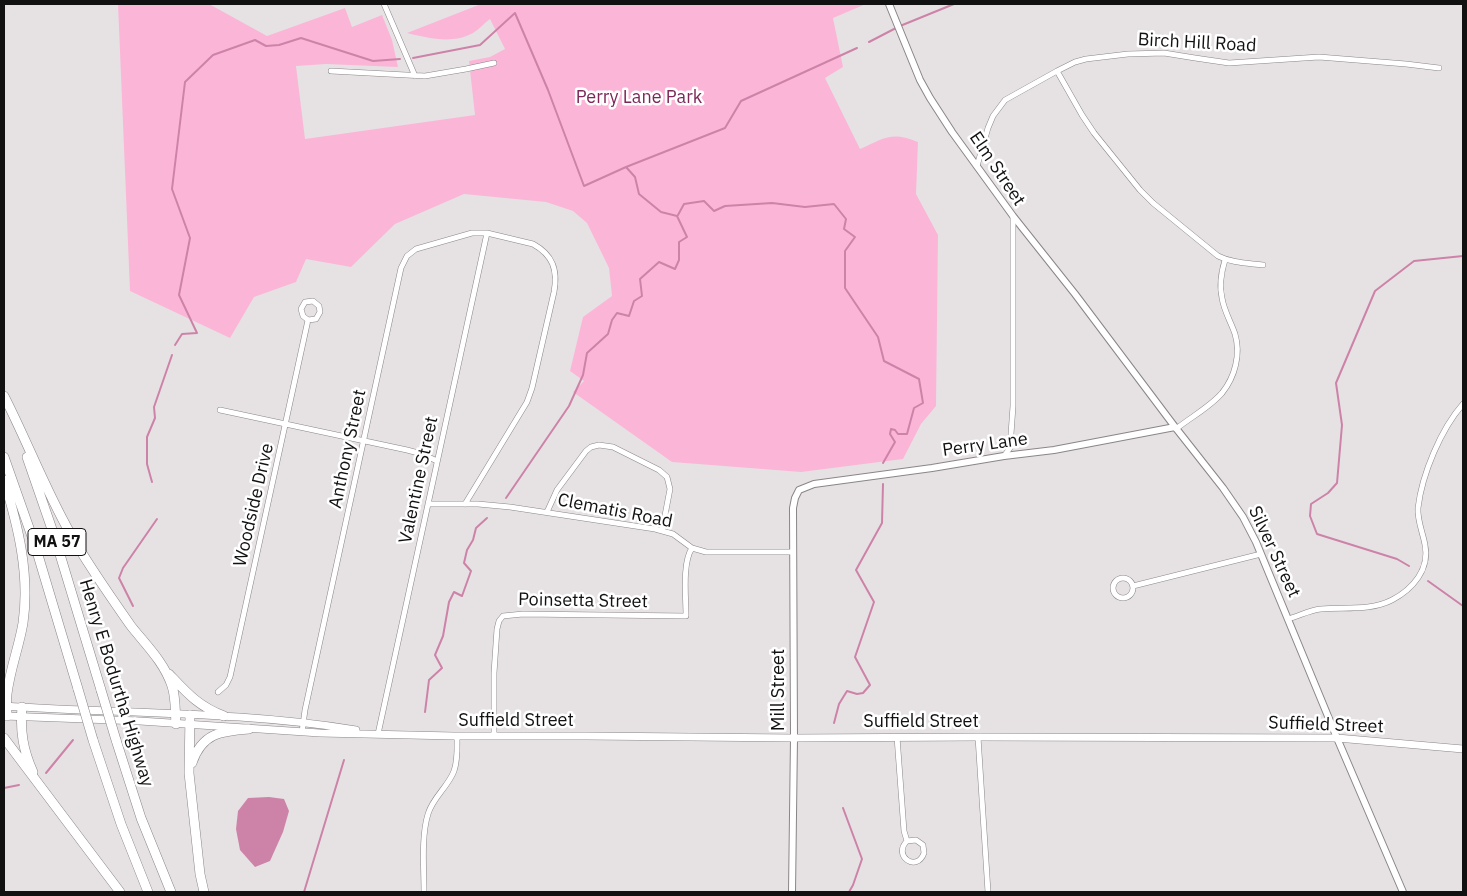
<!DOCTYPE html>
<html>
<head>
<meta charset="utf-8">
<style>
	body { margin:0 }
	#map { position:relative; width:1467px; height:896px; overflow:hidden; background:#e6e2e4; font-family:"IBM Plex Sans",sans-serif }
	canvas { display:block }
	.frame { position:absolute; inset:0; border:5px solid #121111; pointer-events:none }
</style>
</head>
<body>
<div id="map">
<canvas width="1467" height="896"></canvas>
<div class="frame"></div>
</div>
<script>
const context = document.querySelector('canvas').getContext('2d');
context.lineJoin = 'round';
function fill(path, color) {
  context.fillStyle = color;
  context.fill(path, 'evenodd');
}
function stroke(path, color, width, dash) {
  context.strokeStyle = color;
  context.lineWidth = width;
  context.lineCap = dash ? 'butt' : 'round';
  context.setLineDash(dash || []);
  context.stroke(path);
}
function label(font, color, halo, rows, align = 'center') {
  context.font = font + ' "IBM Plex Sans",sans-serif';
  context.lineWidth = 5;
  context.setLineDash([]);
  context.textBaseline = 'middle';
  context.strokeStyle = halo;
  context.fillStyle = color;
  for (const [text, x, y, turn = 0] of rows) {
    context.save();
    context.translate(x, y);
    context.rotate((+turn || 0) * Math.PI / 180);
    context.textAlign = isNaN(turn) ? turn : align;
    if (halo) context.strokeText(text, 0, 0);
    context.fillText(text, 0, 0);
    context.restore();
  }
}
fill(new Path2D(`
	M118,4H209L267,36L345,8L352,27L382,15L392,40L398,67L326,64L296,66L305,139L475,115L469,61L490,57L505,49L490,19C483,24 478,31 471,34C452,44 427,38 407,33L481,4H866L833,18L843,67L825,78L860,149C885,138 891,131 918,142L916,194L938,235L936,406L921,424L903,459L801,472L672,462L573,392L584,381L570,371L583,317L612,296L609,268L587,223L573,211L546,202L464,194L395,224L351,267L306,259L296,282L254,297L230,338L130,291Z`), '#fbb6d7');
fill(new Path2D(`
	M269,797L284,799L289,811L283,832L270,861L255,867L240,850L236,829L238,811L248,798Z`), '#cd83a8');
stroke(new Path2D(`
	M900,26L954,4
	M869,42L896,28
	M413,58L480,45L515,13L548,90L584,186L626,167
	M678,215L684,204L704,201L714,211L725,206L772,203L805,207L834,204L846,219L844,229L855,237L845,251V288L878,337L884,361L919,379L923,403L914,408L907,434H898L895,430L891,429L890,434L895,442L883,463
	M175,345L182,334L197,333L179,295L190,238L172,189L185,82L213,55L255,40L266,46L279,45L301,38L373,61L400,59
	M152,482L147,464V437L155,418L154,407L172,355
	M506,498L569,406L583,375L587,353L608,334L612,320L617,313L629,316L634,301L642,296L640,279L659,262L675,269L679,260V242L687,237L677,216L661,212L639,194L635,177L626,167L725,128L741,101L857,48
	M1409,566L1397,559L1317,534L1310,516L1311,504L1328,493L1337,483L1342,425L1336,383L1375,291L1414,261L1463,256
	M1428,581L1463,606
	M133,606L119,578L123,568L157,519
	M425,712L429,680L442,668L435,655L443,636L449,602L454,592L462,596L471,571L464,563L467,550L473,540L476,528L487,518
	M834,723L839,704L847,691L857,694L863,693L870,685L855,657L874,602L856,570L882,523L883,484
	M46,773L73,740
	M4,788L19,785
	M843,808L862,859L853,885L849,892
	M304,892L344,760`), '#cd83a8', 2);
const minor = new Path2D(`
	M384,4L415,76
	M331,71L425,76L466,69L494,63
	M1057,71L1082,115L1094,133L1140,190L1153,203L1218,256C1232,263 1247,263 1263,265
	M977,166L988,128L993,116L1005,100L1057,71L1075,62L1086,59L1128,54L1164,53L1195,58L1229,63L1319,57L1406,64L1439,68
	M220,410L407,450L422,454L437,461
	M1176,429C1191,417 1210,407 1222,393C1235,377 1241,354 1235,334C1231,322 1224,311 1222,298C1219,285 1221,273 1225,260
	M1004,456L1010,448L1013,406V216
	M428,504H478L510,507L655,529L673,534L692,548L706,552H792
	M547,512L557,490L586,451L591,447L599,445L613,447L659,470L667,477L670,489L662,531
	M1113 588a10 10 0 1 1 20 0a10 10 0 1 1-20 0Z
	M1133,586L1261,554
	M1288,619C1299,616 1310,610 1321,609C1346,607 1370,611 1392,600C1413,589 1430,569 1425,545C1423,533 1417,520 1418,508C1422,474 1441,429 1463,404
	M218,692L226,685L230,677L308,320L316,319L320,312L319,306L313,301L305,302L301,309L303,316L308,320
	M302,732L305,710L401,268L407,256L416,249L472,233H487L533,244C553,255 558,270 554,292L532,388L527,402L465,504
	M378,734L487,233
	M494,735V673L497,629L499,621L503,616L523,614L686,616C686,597 682,563 692,548
	M897,737L904,831L907,841C892,856 917,873 924,853L923,845L916,840L907,841
	M978,737L988,892
	M424,892C424,868 421,837 428,814C433,797 448,787 454,771C458,760 457,747 457,736`);
const tertiary = new Path2D(`
	M889,4L920,80L930,98L952,132L1013,216L1075,294L1175,427L1223,488L1243,517L1256,542L1337,738L1403,892
	M792,892L794,738L793,508L795,498L799,490L814,484L932,468L1004,456L1054,450L1175,427`);
const secondary = new Path2D(`
	M4,706C121,714 240,711 356,730
	M4,716L140,721L320,733L454,736H587L794,738L978,737L1337,738L1463,749`);
const motorway = new Path2D(`
	M4,396C27,441 45,489 70,533C88,565 110,596 131,626C146,645 164,662 172,686C176,698 175,711 176,724
	M4,457L35,545L78,689
	M27,457L55,538L101,690
	M4,480C18,526 30,574 23,623C19,647 10,669 7,694C6,701 7,709 7,716
	M169,674C187,693 198,706 224,716
	M22,707C20,731 23,750 33,772
	M190,715L189,773L200,874L204,892
	M4,738L120,892
	M93,740L121,824L148,892
	M116,740L141,818L171,892
	M192,763C202,733 221,731 249,729`);
stroke(minor, '#8a8688', 6);
stroke(tertiary, '#8a8688', 8);
stroke(secondary, '#8a8688', 8);
stroke(motorway, '#8a8688', 10);
stroke(minor, '#fff', 5);
stroke(tertiary, '#fff', 6);
stroke(secondary, '#fff', 7);
stroke(motorway, '#fff', 9);
const motorwayBridge = new Path2D(`
	M78,689L93,740
	M101,690L116,740`);
stroke(motorwayBridge, '#8a8688', 10, []);
stroke(motorwayBridge, '#fff', 9);
for (const [x, y, w] of [
	[57,542,58]
]) {
  const box = new Path2D();
  box.roundRect(x - w / 2, y - 13.5, w, 27, 4);
  context.fillStyle = '#fff';
  context.fill(box);
  stroke(box, '#121111', 1);
}
label('bold 16px', '#121111', null, [
	["MA 57",57,542]
]);
label('18px', '#121111', '#fff', [
	["Birch Hill Road",1197,43,3],
	["Elm Street",997,169,56],
	["Perry Lane",985,445,-8],
	["Anthony Street",348,449,-78],
	["Valentine Street",419,480,-78],
	["Woodside Drive",254,505,-77],
	["Clematis Road",615,511,11],
	["Silver Street",1274,552,65],
	["Poinsetta Street",583,601,1],
	["Henry E Bodurtha Highway",116,683,73],
	["Mill Street",779,690,-90],
	["Suffield Street",516,721],
	["Suffield Street",921,722],
	["Suffield Street",1326,725,2]
]);
label('18px', '#7d2658', '#fff', [
	["Perry Lane Park",639,98]
]);
</script>
</body>
</html>
